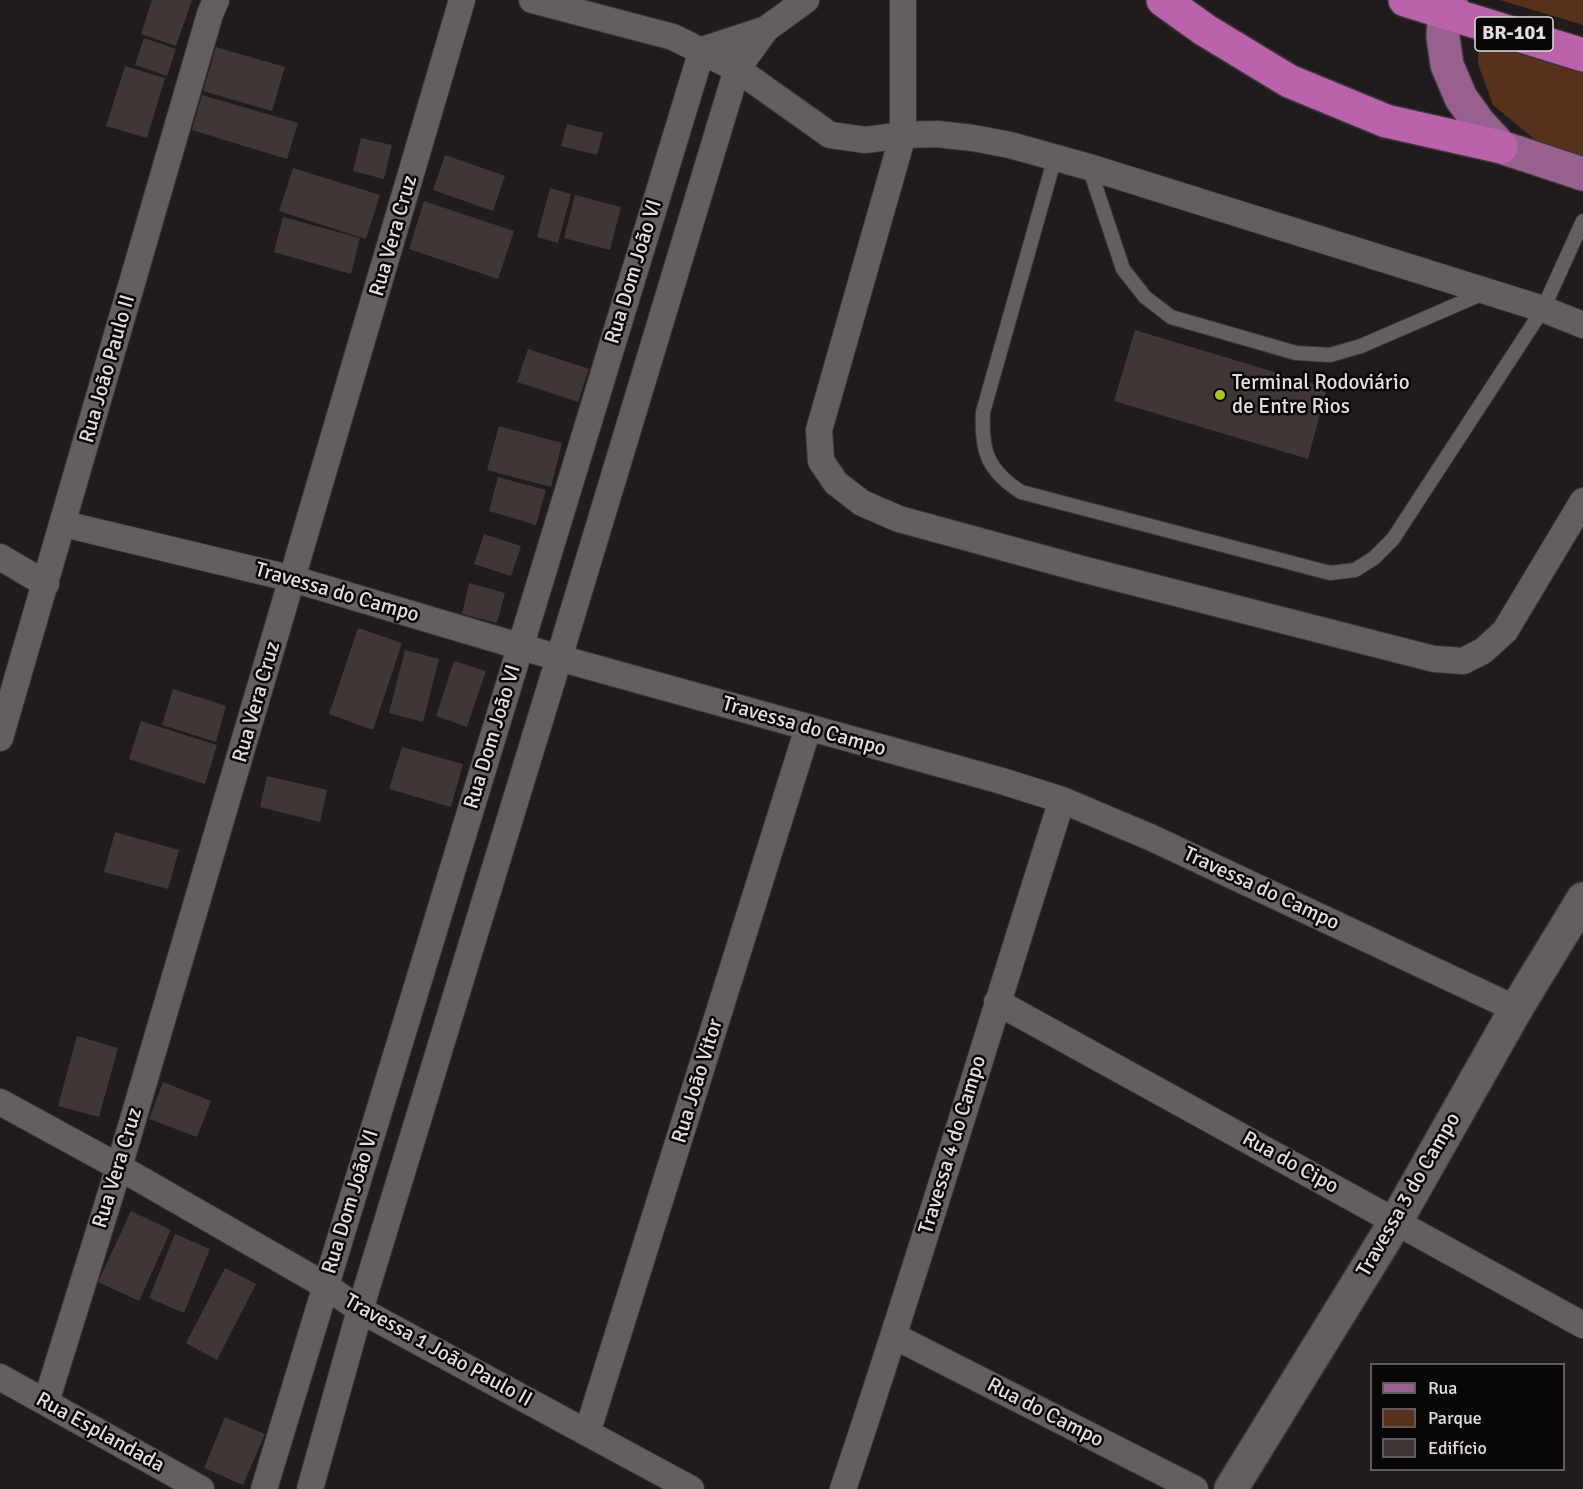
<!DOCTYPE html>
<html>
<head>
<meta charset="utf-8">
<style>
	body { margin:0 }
	#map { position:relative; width:1583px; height:1489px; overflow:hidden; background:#211b1d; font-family:Signika,sans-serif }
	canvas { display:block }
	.legend { position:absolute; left:1370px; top:1363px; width:195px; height:108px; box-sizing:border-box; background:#090607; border:2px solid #605c5d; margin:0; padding:8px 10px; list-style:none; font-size:18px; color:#e2dedf }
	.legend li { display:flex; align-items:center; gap:12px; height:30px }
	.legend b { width:30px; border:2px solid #605c5d }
</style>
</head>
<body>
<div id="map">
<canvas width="1583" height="1489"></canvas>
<ul class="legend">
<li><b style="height:8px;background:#98608e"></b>Rua</li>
<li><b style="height:16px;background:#58311c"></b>Parque</li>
<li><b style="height:16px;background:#3e3736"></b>Edifício</li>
</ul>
</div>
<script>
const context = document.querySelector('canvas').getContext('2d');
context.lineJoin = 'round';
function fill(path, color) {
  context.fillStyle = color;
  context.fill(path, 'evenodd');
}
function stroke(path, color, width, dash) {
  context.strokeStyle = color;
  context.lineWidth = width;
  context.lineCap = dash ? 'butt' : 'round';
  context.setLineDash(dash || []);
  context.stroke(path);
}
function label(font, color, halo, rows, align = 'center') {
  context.font = font + ' Signika,sans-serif';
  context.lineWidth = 5;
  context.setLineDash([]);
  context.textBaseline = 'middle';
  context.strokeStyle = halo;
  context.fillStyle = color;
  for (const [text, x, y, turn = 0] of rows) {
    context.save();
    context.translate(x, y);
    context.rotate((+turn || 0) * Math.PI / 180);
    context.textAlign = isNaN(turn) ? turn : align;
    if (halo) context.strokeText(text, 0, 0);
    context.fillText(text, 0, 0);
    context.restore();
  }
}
fill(new Path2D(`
	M1500,0H1583V25Z
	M1479,32L1583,66V157L1540,144L1493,105L1478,64Z`), '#58311c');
fill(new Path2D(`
	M152,0H192L176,46L141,34Z
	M144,38L176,49L167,76L135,65Z
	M216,47L285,67L272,111L203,91Z
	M125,66L165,78L147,138L106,126Z
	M202,95L298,123L287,159L192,130Z
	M567,124L603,133L597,155L561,146Z
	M361,138L392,145L384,179L353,171Z
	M445,155L505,176L493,211L433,190Z
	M293,168L380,195L366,239L279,211Z
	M550,188L571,194L558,243L537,237Z
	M575,195L621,207L610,250L564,238Z
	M424,201L514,231L498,279L409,249Z
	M283,217L360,238L351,274L274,252Z
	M1135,330L1327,388L1308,459L1114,401Z
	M528,349L589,369L578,402L517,382Z
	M499,426L562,443L551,487L487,470Z
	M498,477L546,490L536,525L489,511Z
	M484,534L521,546L511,576L474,564Z
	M469,583L505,593L497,623L462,614Z
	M358,628L402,643L373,730L329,714Z
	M405,650L439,659L423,722L389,713Z
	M454,661L486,671L467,727L436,716Z
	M173,689L226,706L216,742L162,725Z
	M141,721L217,745L205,784L129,759Z
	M402,747L463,764L451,807L389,789Z
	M267,776L327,790L320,822L260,807Z
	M115,832L179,850L168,889L104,872Z
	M77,1036L118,1048L99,1117L58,1106Z
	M163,1082L211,1101L197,1137L149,1119Z
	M131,1211L171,1230L139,1301L98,1282Z
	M175,1234L210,1249L184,1313L149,1298Z
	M225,1268L256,1284L217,1360L186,1343Z
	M225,1417L265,1434L243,1485L204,1468Z`), '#3e3736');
const lane = new Path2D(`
	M1055,157L983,412C981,451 987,470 1021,492L1330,573L1355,570L1374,558L1393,539L1543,309L1583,221
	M1089,167L1123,269L1145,297L1171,317L1296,353L1330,355L1361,346L1486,292`);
const street = new Path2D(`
	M532,0L673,37L737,69L830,135L866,140L903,135L937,134L973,138L1010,145L1089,167L1543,309L1583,325
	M903,0V135L819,430L821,461L836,483L862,503L899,519L1082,569L1434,659L1463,661L1483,651L1505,631L1583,501
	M64,524L293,579L559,658L1002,781L1062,800L1152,838L1516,1009
	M0,557L46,584
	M0,738L210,14L216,0
	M997,1002L1583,1325
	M0,1102L119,1167L326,1286L360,1310L691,1489
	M894,1336L1195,1489
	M0,1377L201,1489
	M46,1402L119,1167L462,0
	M587,1433L808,728
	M264,1489L702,50L766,29L806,0
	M310,1489L360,1310L559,658L737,69L766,29
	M843,1489C920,1261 988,1030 1062,800`);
const secondary = new Path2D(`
	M1231,1489L1396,1221L1516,1009L1583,899`);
const primary = new Path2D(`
	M1451,0L1444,12L1443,37L1447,65L1461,98L1479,123L1501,147L1583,174`);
const highway = new Path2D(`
	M1163,0L1205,30L1289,81L1386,121L1501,147
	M1405,0L1583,55`);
stroke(lane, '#3a3637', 16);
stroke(street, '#3a3637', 28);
stroke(secondary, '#3a3637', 36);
stroke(primary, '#3a3637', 36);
stroke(highway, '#3a3637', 36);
stroke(lane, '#655e60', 14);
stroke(street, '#655e60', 26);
stroke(secondary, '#655e60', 33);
stroke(primary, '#98608e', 33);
stroke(highway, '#ba62ac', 33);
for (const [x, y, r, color] of [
	[1220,395,6,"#a7c81f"]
]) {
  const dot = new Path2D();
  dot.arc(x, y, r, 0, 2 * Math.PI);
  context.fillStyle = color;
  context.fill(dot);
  stroke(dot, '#090607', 2);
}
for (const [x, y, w] of [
	[1514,34,78]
]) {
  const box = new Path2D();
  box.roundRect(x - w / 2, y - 17, w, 34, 4.5);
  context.fillStyle = '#090607';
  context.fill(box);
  stroke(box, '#e2dedf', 1.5);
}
label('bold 20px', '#e2dedf', null, [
	["BR-101",1514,34]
]);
label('21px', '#e2dedf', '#090607', [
	["Rua Vera Cruz",394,236,-74],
	["Rua Dom João VI",634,272,-73],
	["Rua João Paulo II",108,369,-74],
	["Travessa do Campo",337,593,16],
	["Rua Vera Cruz",257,702,-74],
	["Travessa do Campo",804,727,16],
	["Rua Dom João VI",493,737,-73],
	["Travessa do Campo",1261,889,25],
	["Rua João Vitor",698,1081,-73],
	["Travessa 4 do Campo",953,1145,-73],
	["Rua do Cipo",1290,1163,29],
	["Rua Vera Cruz",118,1168,-73],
	["Travessa 3 do Campo",1409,1195,-60],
	["Rua Dom João VI",351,1202,-73],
	["Travessa 1 João Paulo II",438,1351,29],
	["Rua do Campo",1045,1413,27],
	["Rua Esplandada",100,1433,29]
]);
label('21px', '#e2dedf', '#090607', [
	["Terminal Rodoviário",1232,383],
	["de Entre Rios",1232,407]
], 'left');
</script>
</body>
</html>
